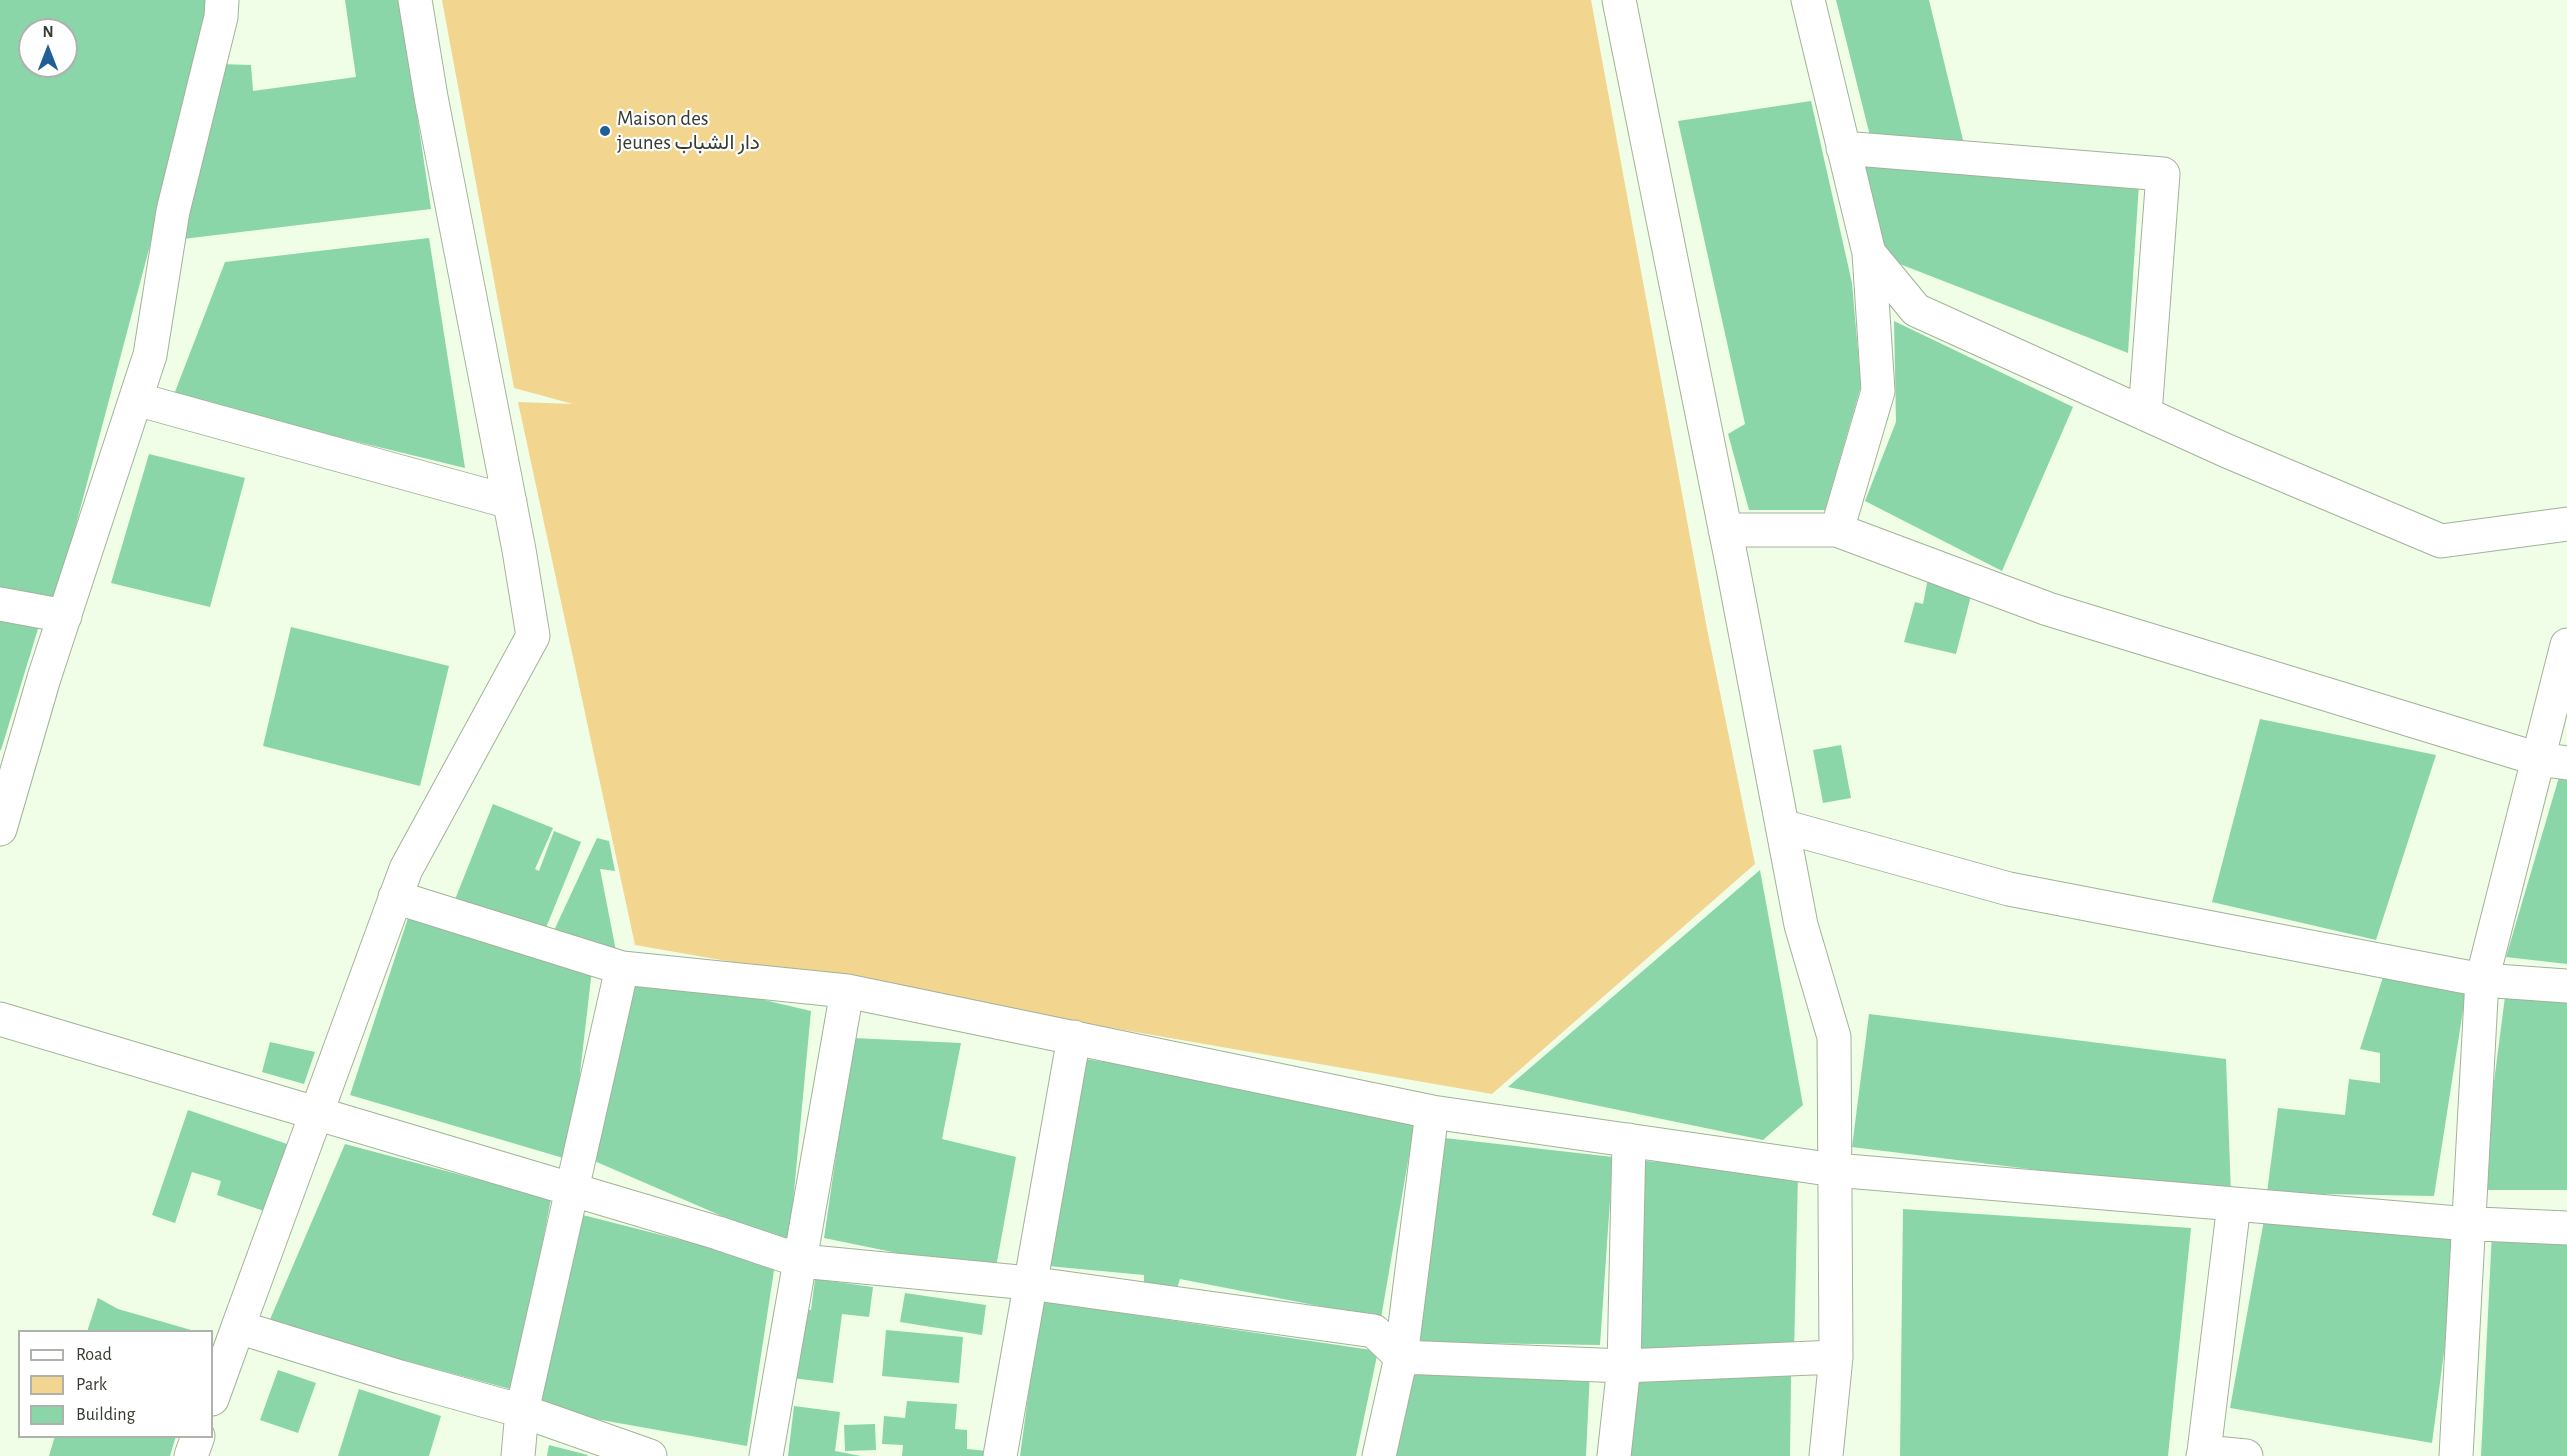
<!DOCTYPE html>
<html>
<head>
<meta charset="utf-8">
<style>
	body { margin:0 }
	#map { position:relative; width:2567px; height:1456px; overflow:hidden; background:#f0fee8; font-family:"Alegreya Sans",sans-serif }
	canvas { display:block }
	.legend { position:absolute; left:18px; top:1330px; width:195px; height:108px; box-sizing:border-box; background:#fff; border:2px solid #afb1ad; margin:0; padding:8px 10px; list-style:none; font-size:18px; color:#363c32 }
	.legend li { display:flex; align-items:center; gap:12px; height:30px }
	.legend b { width:30px; border:2px solid #afb1ad }
	.north { position:absolute; left:18px; top:18px; width:60px; height:60px; box-sizing:border-box; background:#fff; border:2px solid #afb1ad; border-radius:50%; rotate:0deg; font-size:16px; font-weight:700; line-height:24px; text-align:center; color:#363c32 }
	.north::after { content:''; display:block; margin:auto; width:21px; height:27px; background:#205f95; clip-path:polygon(50% 0,100% 100%,50% 72%,0 100%) }
</style>
</head>
<body>
<div id="map">
<canvas width="2567" height="1456"></canvas>
<ul class="legend">
<li><b style="height:8px;background:#fff"></b>Road</li>
<li><b style="height:16px;background:#f2d58f"></b>Park</li>
<li><b style="height:16px;background:#8ad6a8"></b>Building</li>
</ul>
<div class="north">N</div>
</div>
<script>
const context = document.querySelector('canvas').getContext('2d');
context.lineJoin = 'round';
function fill(path, color) {
  context.fillStyle = color;
  context.fill(path, 'evenodd');
}
function stroke(path, color, width, dash) {
  context.strokeStyle = color;
  context.lineWidth = width;
  context.lineCap = dash ? 'butt' : 'round';
  context.setLineDash(dash || []);
  context.stroke(path);
}
function label(font, color, halo, rows, align = 'center') {
  context.font = font + ' "Alegreya Sans",Vazirmatn,sans-serif';
  context.lineWidth = 4.5;
  context.setLineDash([]);
  context.textBaseline = 'middle';
  context.strokeStyle = halo;
  context.fillStyle = color;
  for (const [text, x, y, turn = 0] of rows) {
    context.save();
    context.translate(x, y);
    context.rotate((+turn || 0) * Math.PI / 180);
    context.textAlign = isNaN(turn) ? turn : align;
    if (halo) context.strokeText(text, 0, 0);
    context.fillText(text, 0, 0);
    context.restore();
  }
}
fill(new Path2D(`
	M442,0H1591L1707,629L1755,864L1492,1094L635,945L518,402L573,404L514,388Z`), '#f2d58f');
fill(new Path2D(`
	M0,0H215L56,600L0,589ZM30,30H66V66H30Z
	M345,0H400L431,209L183,239L219,64L251,65L253,91L356,77Z
	M1836,0H1929L1963,140H1871Z
	M1811,101L1852,283L1861,386L1825,510H1749L1728,434L1745,424L1678,121Z
	M1863,161L2139,184L2128,353L1869,252Z
	M429,238L465,468L173,397L225,262Z
	M1894,321L2073,407L2002,571L1865,501L1896,422Z
	M149,454L245,478L210,607L111,583Z
	M1929,573L1974,584L1956,654L1904,642L1915,602L1923,604Z
	M0,617L41,619L1,750H0Z
	M291,627L449,666L420,786L263,746Z
	M2260,719L2436,755L2376,940L2212,902Z
	M1841,745L1851,798L1823,803L1813,750Z
	M2559,777L2567,778V964L2506,957Z
	M493,804L553,828L535,869L539,871L554,831L581,842L543,935L454,902Z
	M597,838L609,841L615,871L600,869L616,951L551,937Z
	M1760,870L1803,1105L1763,1140L1508,1087Z
	M409,915L593,961L570,1160L350,1095Z
	M628,968L811,1011L789,1245L592,1160Z
	M2383,977L2466,991L2434,1196L2267,1193L2278,1108L2345,1115L2349,1079L2380,1083V1053L2360,1049Z
	M2506,989L2567,994V1190H2480Z
	M1869,1014L2226,1059L2231,1194L1852,1147Z
	M853,1038L961,1043L942,1139L1016,1157L995,1273L824,1238Z
	M270,1042L315,1052L304,1084L262,1072Z
	M1085,1059L1417,1109L1381,1318L1180,1279L1175,1294L1144,1291V1275L1048,1266Z
	M188,1110L287,1144L264,1211L217,1195L221,1181L192,1172L175,1223L152,1215Z
	M1436,1137L1613,1157L1600,1345L1407,1342Z
	M345,1144L551,1199L514,1390L268,1324Z
	M1635,1160L1798,1174L1794,1354L1628,1351Z
	M1903,1209L2191,1228L2168,1456H1900Z
	M579,1214L775,1264L747,1446L534,1408Z
	M2264,1220L2459,1239L2432,1443L2230,1408Z
	M2492,1232L2567,1237V1456H2481Z
	M815,1279L873,1287L869,1317L842,1314L833,1383L792,1378L801,1309L811,1310Z
	M905,1293L986,1305L982,1335L900,1322Z
	M98,1298L118,1309L198,1332H87Z
	M1041,1301L1378,1351L1356,1456H1020Z
	M886,1330L963,1337L959,1383L882,1376Z
	M278,1370L316,1383L298,1433L260,1420Z
	M1590,1371L1586,1456H1390L1407,1373Z
	M1791,1376L1790,1456H1620L1624,1382Z
	M359,1389L441,1416L429,1456H338Z
	M907,1401L957,1404L955,1429L967,1430V1449L987,1451V1456H902L903,1445L882,1444L884,1416L905,1418Z
	M794,1406L840,1412L835,1451L861,1456H788Z
	M875,1424L876,1450L845,1451L844,1425Z
	M55,1436H176L170,1456H49Z
	M549,1445L588,1455L587,1456H547Z`), '#8ad6a8');
const minor = new Path2D(`
	M1619,0L1733,568L1801,925L1834,1037L1836,1357L1826,1456
	M1808,0L1869,253L1916,310L2227,451L2441,541L2567,524
	M1843,148L2163,174L2145,414
	M136,399L510,502
	M1725,530H1837L1878,391L1869,253
	M1837,530L2048,609L2538,759L2567,763
	M0,604L65,616
	M1782,826L2009,889L2482,980L2567,645
	M0,829L44,678L150,355L173,211L221,17L222,0
	M395,897L622,968L847,991L1432,1112L1835,1170L2457,1223L2567,1228
	M0,1019L718,1233L801,1261L1029,1283L1374,1331L1401,1357L1624,1366L1836,1357
	M238,1327L406,869L533,636L519,550L431,97L415,0
	M212,1399L238,1327L400,1377L522,1411L650,1456
	M2204,1452L2234,1204
	M191,1456L198,1436
	M518,1456L522,1411L622,968
	M766,1456L847,991
	M1000,1456L1074,1037
	M1379,1456L1401,1357L1432,1112
	M1614,1456L1624,1366L1629,1140
	M2203,1456L2204,1452L2246,1456
	M2456,1456L2482,980L2567,986`);
stroke(minor, '#a2b298', 35);
stroke(minor, '#fff', 33);
for (const [x, y, r, color] of [
	[605,131,6,"#205f95"]
]) {
  const dot = new Path2D();
  dot.arc(x, y, r, 0, 2 * Math.PI);
  context.fillStyle = color;
  context.fill(dot);
  stroke(dot, '#fff', 2);
}
label('21px', '#363c32', '#fff', [
	["Maison des",617,119],
	["jeunes دار الشباب",617,143]
], 'left');
</script>
</body>
</html>
